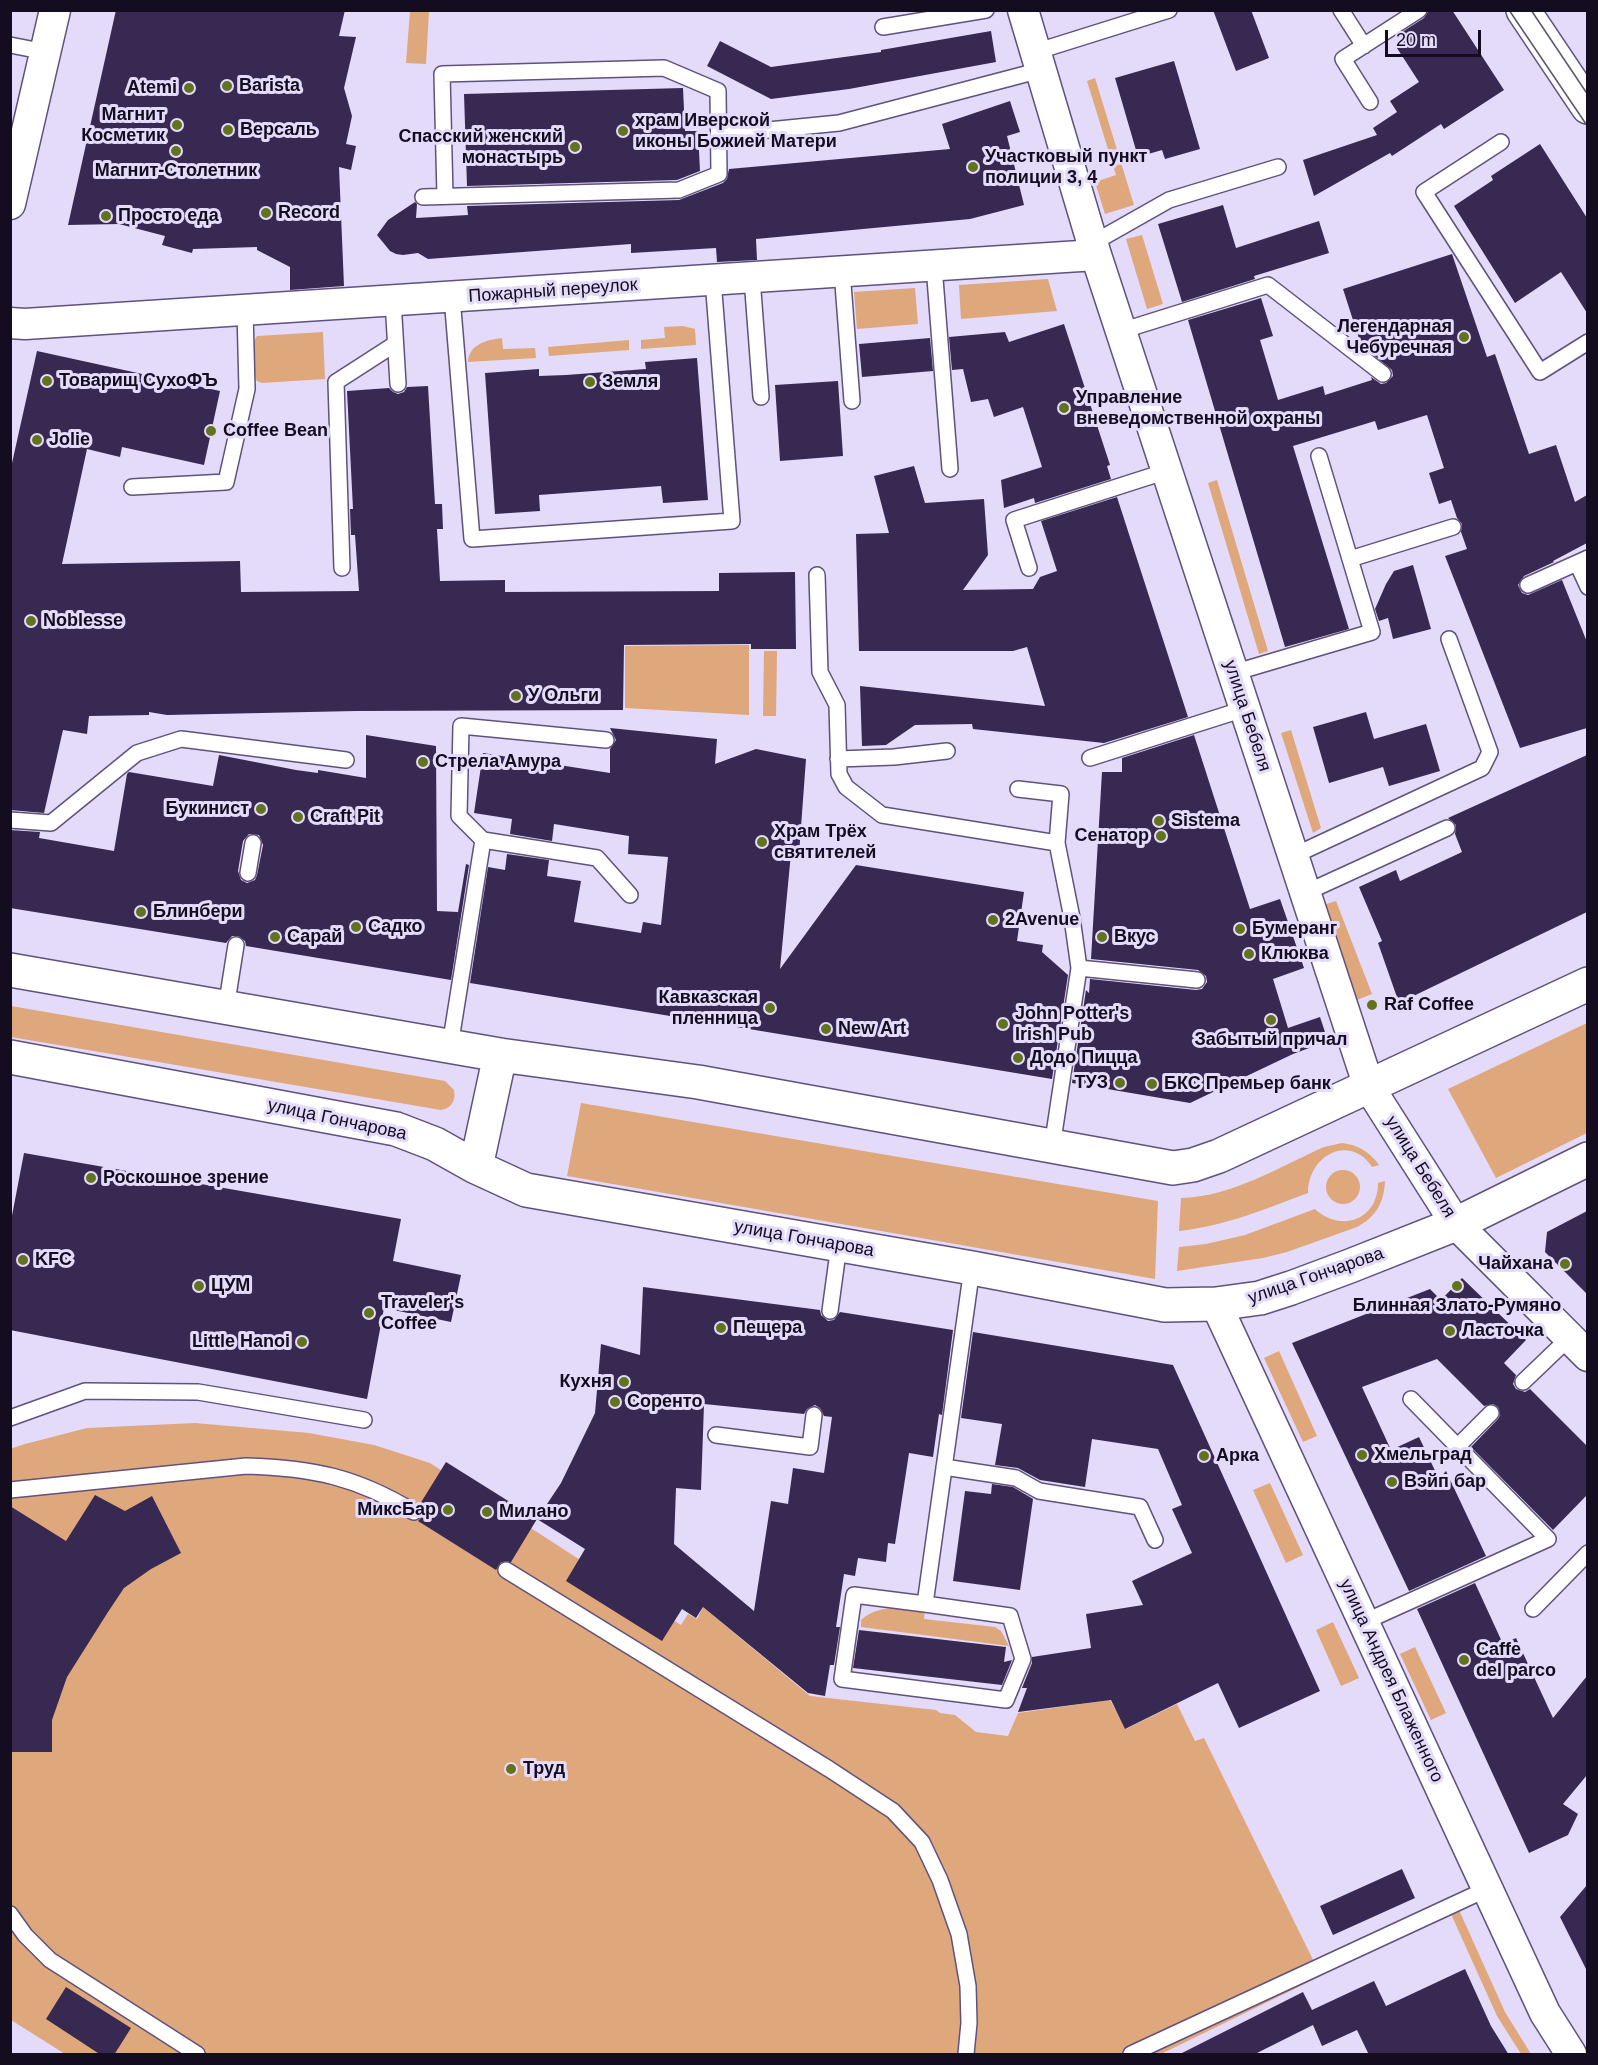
<!DOCTYPE html>
<html>
<head>
<meta charset="utf-8">
<style>
	body { margin:0 }
	#map { position:relative; width:1598px; height:2065px; overflow:hidden; background:#e4dafa; font-family:Helvetica,sans-serif }
	canvas { display:block }
	.frame { position:absolute; inset:0; border:12px solid #130d1f; pointer-events:none }
	.scale { position:absolute; left:1385px; top:30px; width:96px; height:27px; box-sizing:border-box; border:3px solid #130d1f; border-top:0; padding-left:8px; font-size:18px; line-height:21px; white-space:nowrap; color:#130d1f; -webkit-text-stroke:4px #e4dafa; paint-order:stroke }
</style>
</head>
<body>
<div id="map">
<canvas width="1598" height="2065"></canvas>
<div class="frame"></div>
<div class="scale">20 m</div>
</div>
<script>
const context = document.querySelector('canvas').getContext('2d');
context.lineJoin = 'round';
function fill(path, color) {
  context.fillStyle = color;
  context.fill(path, 'evenodd');
}
function stroke(path, color, width, dash) {
  context.strokeStyle = color;
  context.lineWidth = width;
  context.lineCap = dash ? 'butt' : 'round';
  context.setLineDash(dash || []);
  context.stroke(path);
}
function label(font, color, halo, rows, align = 'center') {
  context.font = font + ' Helvetica,sans-serif';
  context.lineWidth = 6;
  context.setLineDash([]);
  context.textBaseline = 'middle';
  context.strokeStyle = halo;
  context.fillStyle = color;
  for (const [text, x, y, turn = 0] of rows) {
    context.save();
    context.translate(x, y);
    context.rotate((+turn || 0) * Math.PI / 180);
    context.textAlign = isNaN(turn) ? turn : align;
    if (halo) context.strokeText(text, 0, 0);
    context.fillText(text, 0, 0);
    context.restore();
  }
}
fill(new Path2D(`
	M410,11H429L426,64L406,63Z
	M1095,78L1134,205L1105,214L1095,182L1116,175L1087,81Z
	M1142,235L1163,304L1147,309L1126,239Z
	M1048,279L1057,311L961,319L959,285Z
	M915,288L918,324L857,329L854,292Z
	M683,326L695,329L696,345L641,349V340L665,338L664,327Z
	M323,332L325,379L262,383L257,381C252,370 250,346 257,336Z
	M502,338L503,349L535,348L536,358L468,362C469,344 487,340 502,338Z
	M629,340V350L549,356L548,347Z
	M1217,480L1268,651L1259,654L1208,483Z
	M749,645V715L625,708V646Z
	M764,651H777L776,716H763Z
	M1291,730L1321,828L1313,833L1281,733Z
	M1336,901L1372,994L1357,1000L1323,905Z
	M11,1006L445,1081L454,1090C456,1100 452,1108 441,1110L11,1037Z
	M1587,1023V1133L1496,1178L1448,1089Z
	M581,1103L1158,1201L1155,1279L567,1176Z
	M1342,1143C1358,1145 1369,1151 1379,1165L1372,1167C1350,1133 1308,1155 1308,1193C1265,1209 1225,1226 1179,1231L1181,1198C1231,1197 1279,1167 1324,1147Z
	M1326 1187a17 17 0 1 1 34 0a17 17 0 1 1-34 0Z
	M1385,1181C1384,1203 1376,1217 1357,1227L1287,1252L1263,1258L1177,1271L1179,1247L1206,1244L1245,1235L1315,1209C1341,1233 1378,1220 1378,1183Z
	M1279,1351L1317,1436L1303,1442L1264,1358Z
	M195,1423L309,1433L374,1445L430,1463L681,1625L688,1614L697,1619L703,1607L810,1696L936,1710L940,1713L955,1715L976,1732L1008,1736L1018,1713L1110,1700L1126,1729L1177,1704L1195,1741L1204,1738L1321,1976L1161,2054H65L11,2020L10,1449L25,1444L87,1428Z
	M1270,1483L1303,1555L1286,1563L1253,1490Z
	M903,1607L925,1609L924,1619L995,1627L1001,1631L1009,1646L861,1627V1620C873,1609 887,1608 903,1607Z
	M1333,1622L1359,1678L1341,1686L1316,1630Z
	M1415,1647L1446,1713L1431,1720L1400,1654Z
	M1459,1910L1505,2012L1531,2054H1521L1497,2016L1451,1914Z`), '#dfa77c');
fill(new Path2D(`
	M116,10H345L339,36L356,37L344,88L352,116L346,144L356,146L351,170L339,167L344,286L290,290V267L257,250V247L193,249L192,253L162,245L165,236L119,224L68,225Z
	M1213,10H1251L1269,58L1236,71Z
	M1429,10H1452L1504,90L1444,129L1441,124L1392,156L1390,153L1314,196L1303,160L1377,135L1373,128L1397,112L1390,101L1419,82L1395,45L1403,40L1399,34L1424,18Z
	M991,31L996,62L849,89L771,99L707,66L720,41L771,67L881,52V50Z
	M1174,61L1200,149L1165,159L1162,150L1138,157L1115,78Z
	M683,88L685,131H698L700,171L677,180L467,186L464,94Z
	M1010,101L1020,132L1007,136L1024,205L970,219L756,239L757,260L717,262L716,248L631,253V244L428,259L418,253L403,255L396,254L390,251L377,235L388,220L415,202L417,204L416,218L468,215L467,206L679,200L723,183L727,179L729,169L950,149L942,124Z
	M1540,144L1587,218V313L1561,272L1515,303L1454,206L1493,180L1491,176Z
	M1223,205L1236,248L1319,221L1329,253L1254,276L1255,279L1182,302L1158,224Z
	M1452,254L1487,357L1495,354L1529,454L1556,445L1575,502L1587,495V543L1553,561L1554,562L1524,576L1518,585L1522,593L1528,595L1562,580L1587,642V728L1520,748L1445,556L1467,549L1461,532L1462,524L1457,518L1451,500L1439,504L1429,473L1444,468L1427,415L1378,430L1375,421L1293,446L1349,629L1285,647L1188,320L1261,298L1273,336L1260,340L1278,400L1323,386L1325,395L1372,380L1371,377L1381,384L1386,383L1393,376L1392,370L1361,345L1343,289Z
	M1064,324L1110,465L1107,466L1111,479L1035,503L1034,498L1004,508L1001,480L1042,467L1023,407L994,417L988,399L971,402L963,369L952,370L949,337L1005,332L1009,342Z
	M930,338L933,371L862,377L859,344Z
	M37,351L220,391L204,465L122,447L120,457L87,449L62,564L240,561L241,592L359,591L355,535H351L350,509H353L347,391L389,388L393,392L398,394L404,392L407,387L428,386L435,504H442L443,529H437L440,581L505,580V592L719,591V573L795,572L796,649H751V644L624,645L623,710L356,711L167,715L149,712V715L89,716L87,734L63,730L44,813L10,810V472Z
	M697,358L708,500L663,503L661,486L539,495L540,511L495,514L485,373L539,369V376L566,375L646,369L645,362Z
	M838,381L843,456L780,461L775,385Z
	M914,466L925,503L984,499L988,555L963,590L1033,589L1040,577L1057,571L1041,521L1117,497L1188,717L1104,743L973,729L972,724L915,725L886,745L862,746L860,686L1045,706L1027,647L1013,651H859L856,534L889,533L874,476Z
	M1413,565L1431,629L1393,639L1388,618L1379,621L1375,609L1386,584L1394,571Z
	M1366,712L1374,739L1426,724L1440,771L1389,786L1383,767L1329,783L1313,727Z
	M610,728L717,739L715,764L756,749L806,759L799,854L791,853L780,969L856,865L1024,892L1017,941L1043,945L1042,952L1068,975L1052,1079L470,983L488,867L505,870L507,854L549,860L547,876L581,881L574,922L641,933L643,922L661,925L668,857L628,854L629,836L554,824L552,841L510,834L512,819L474,813L483,753L610,773V749L616,740Z
	M366,735L436,746L437,911L458,912L466,864L469,865L451,980L246,946L245,941L238,936H232L226,943L10,908V830L40,832L39,838L114,851L127,774L129,772L213,786L219,755L296,770L318,773V770L366,778ZM249,834L259,835L263,845L257,875L255,880L247,883L241,880L238,871L243,841Z
	M1194,735L1250,909L1280,899L1304,968L1273,979L1288,1028L1320,1017L1328,1041L1293,1054L1190,1103L1072,1083L1086,990L1089,993L1090,979L1196,990L1202,989L1207,982L1206,976L1198,970L1091,959L1102,772H1122V758Z
	M1587,755V912L1399,1003L1378,943L1382,941L1359,887L1396,870L1400,881L1462,852L1455,834L1456,825L1448,818Z
	M24,1153L401,1219L393,1261L461,1275L451,1322L384,1308L367,1399L10,1330V1226Z
	M1587,1211V1294L1545,1252L1547,1232Z
	M1462,1278L1526,1340L1504,1363L1516,1375L1513,1384L1516,1389L1525,1392L1530,1389L1587,1446V1495L1553,1530L1471,1447L1498,1419L1500,1415L1498,1407L1493,1404L1484,1406L1437,1359L1362,1387L1391,1450L1419,1437L1439,1479L1446,1471L1486,1556L1409,1591L1292,1343L1430,1289L1441,1300Z
	M643,1287L820,1310L821,1315L828,1321L834,1320L840,1312L953,1330L942,1415L939,1414L933,1457L909,1453L895,1544L888,1543L886,1562L858,1558L855,1576L844,1574L836,1627H840L834,1665H830L825,1696L808,1693L703,1607L696,1618L682,1609L662,1641L566,1581L585,1549L537,1519L561,1483L595,1413L601,1344L640,1355ZM704,1404L804,1414L807,1409L815,1405L820,1408L824,1416L832,1417L824,1473L793,1468L788,1504L771,1501L754,1611L674,1544L676,1488L701,1490Z
	M973,1332L1173,1365L1320,1691L1239,1728L1218,1683L1125,1729L1111,1700L1018,1712L1027,1688H1022L1032,1663V1657L1091,1648L1086,1614L1143,1605L1132,1581L1192,1553L1172,1509L1182,1505L1158,1449L1092,1439L1085,1487L1040,1480L1018,1468L995,1465L1002,1424L961,1418Z
	M446,1462L537,1519L511,1562H501L496,1570L418,1521L422,1517L424,1513L420,1504Z
	M992,1484L1013,1487L1033,1499L1020,1590L953,1581L965,1491L991,1494Z
	M95,1495L125,1511L152,1496L181,1553L151,1569L124,1588L108,1612L67,1677L52,1720V1752H10V1506L66,1541Z
	M1475,1583L1503,1644L1516,1638L1553,1718L1587,1676V1775L1563,1804L1578,1814L1568,1835L1529,1853L1417,1609Z
	M859,1630L1006,1647L1004,1662L1012,1660L1002,1685L853,1668Z
	M1402,1869L1415,1898L1333,1935L1320,1906Z
	M1587,1885V1971L1560,1917Z
	M1465,1969L1491,2026L1509,2055H1369L1357,2030L1322,2046L1313,2025L1253,2055H1178L1303,1992L1312,2010L1374,1981L1386,2006Z
	M66,1987L131,2028L114,2055H101L46,2019Z`), '#382952');
const lane = new Path2D(`
	M1341,10L1364,46
	M883,27L986,10
	M10,45L46,52
	M1035,52L1169,10
	M1370,102L1343,59L1419,10
	M718,135L839,123L1041,70
	M1501,142L1424,192L1540,372L1588,342
	M423,197L679,190L719,174L718,91L664,68L442,74L445,196
	M1093,243L1169,200L1278,167
	M934,266L950,469
	M842,271L852,401
	M752,278L761,397
	M452,297L472,539L732,521L713,280
	M393,301L398,384
	M1121,331L1268,285L1383,374
	M132,487L226,482L247,389L245,311
	M1350,559L1453,527
	M1577,563L1588,587
	M342,568L336,382L395,344
	M1029,568L1014,520L1167,471
	M817,575L820,672L837,705L839,774L846,787L882,815L1057,843L1072,918L1079,968L1052,1147
	M1528,585L1588,558
	M1233,673L1372,632L1319,456
	M1090,758L1244,709
	M838,759L894,757L947,751
	M1018,789L1061,794L1057,843
	M10,820L51,823L137,753L181,739L346,760
	M483,840L459,816L461,726L606,740
	M1293,856L1482,768L1490,752L1449,639
	M248,873L253,843
	M1305,893L1447,828
	M1079,968L1197,980
	M226,1008L236,945
	M450,1046L483,840L597,858L630,895
	M830,1311L839,1245
	M1523,1382L1569,1338
	M10,1418L85,1391L198,1392L364,1420
	M716,1435L810,1447L814,1415
	M1458,1446L1491,1413
	M944,1467L1016,1478L1039,1491L1140,1507L1155,1540
	M10,1490L246,1466C313,1468 357,1477 414,1512
	M506,1570L829,1769L893,1811L922,1842L940,1880L959,1934L968,1986L969,2023L966,2054
	M925,1604L854,1595L842,1679L1006,1700L1023,1659L1010,1616L925,1604L972,1268
	M1533,1609L1588,1553
	M1364,1622L1548,1539L1411,1399
	M10,1914L25,1935L50,1960L197,2054
	M1131,2054L1487,1889`);
const street = new Path2D(`
	M1023,10L1096,255L1369,1087L1456,1224L1588,1356
	M10,204L55,10
	M10,323L25,324L1096,255
	M1216,1304L1545,2013L1571,2054`);
const secondary = new Path2D(`
	M1523,10L1588,107
	M10,970L500,1055L698,1082L1173,1168L1193,1165L1219,1156L1588,984
	M10,1057L396,1129L435,1144L476,1167L526,1190L972,1268L1165,1305L1216,1304L1260,1298L1291,1288L1350,1266L1456,1224L1588,1159
	M476,1167L500,1055`);
stroke(lane, '#60517d', 18);
stroke(street, '#60517d', 33);
stroke(secondary, '#60517d', 36);
stroke(lane, '#fff', 15);
stroke(street, '#fff', 30);
stroke(secondary, '#fff', 33);
stroke(new Path2D(`
	M1509,10L1588,127
	M1531,10L1588,95`), '#5d556c', 1.5);
for (const [x, y, r, color] of [
	[227,86,6,"#63721e"],
	[189,88,6,"#63721e"],
	[177,125,6,"#63721e"],
	[228,130,6,"#63721e"],
	[623,131,6,"#63721e"],
	[575,147,6,"#63721e"],
	[176,151,6,"#63721e"],
	[973,167,6,"#63721e"],
	[266,213,6,"#63721e"],
	[106,216,6,"#63721e"],
	[1464,337,6,"#63721e"],
	[47,381,6,"#63721e"],
	[590,382,6,"#63721e"],
	[1064,408,6,"#63721e"],
	[211,431,6,"#63721e"],
	[37,440,6,"#63721e"],
	[31,621,6,"#63721e"],
	[516,696,6,"#63721e"],
	[423,762,6,"#63721e"],
	[261,809,6,"#63721e"],
	[298,817,6,"#63721e"],
	[1159,821,6,"#63721e"],
	[1161,836,6,"#63721e"],
	[762,842,6,"#63721e"],
	[141,912,6,"#63721e"],
	[993,920,6,"#63721e"],
	[356,927,6,"#63721e"],
	[1240,929,6,"#63721e"],
	[275,937,6,"#63721e"],
	[1102,937,6,"#63721e"],
	[1249,954,6,"#63721e"],
	[1372,1005,6,"#63721e"],
	[770,1008,6,"#63721e"],
	[1271,1020,6,"#63721e"],
	[1003,1024,6,"#63721e"],
	[826,1029,6,"#63721e"],
	[1018,1058,6,"#63721e"],
	[1120,1083,6,"#63721e"],
	[1152,1084,6,"#63721e"],
	[91,1178,6,"#63721e"],
	[23,1260,6,"#63721e"],
	[1565,1264,6,"#63721e"],
	[199,1286,6,"#63721e"],
	[1457,1286,6,"#63721e"],
	[369,1313,6,"#63721e"],
	[721,1328,6,"#63721e"],
	[1450,1331,6,"#63721e"],
	[302,1342,6,"#63721e"],
	[624,1382,6,"#63721e"],
	[615,1402,6,"#63721e"],
	[1362,1455,6,"#63721e"],
	[1204,1456,6,"#63721e"],
	[1392,1482,6,"#63721e"],
	[448,1510,6,"#63721e"],
	[487,1512,6,"#63721e"],
	[1464,1660,6,"#63721e"],
	[511,1769,6,"#63721e"]
]) {
  const dot = new Path2D();
  dot.arc(x, y, r, 0, 2 * Math.PI);
  context.fillStyle = color;
  context.fill(dot);
  stroke(dot, '#e4dafa', 2);
}
label('bold 18px', '#130d1f', '#e4dafa', [
	["Barista",239,86],
	["Atemi",177,88,"right"],
	["Магнит",165,115,"right"],
	["Косметик",165,136,"right"],
	["храм Иверской",635,121],
	["иконы Божией Матери",635,142],
	["Версаль",240,130],
	["Спасский женский",563,137,"right"],
	["монастырь",563,158,"right"],
	["Участковый пункт",985,157],
	["полиции 3, 4",985,178],
	["Магнит-Столетник",176,171,"center"],
	["Record",278,213],
	["Просто еда",118,216],
	["Легендарная",1452,327,"right"],
	["Чебуречная",1452,348,"right"],
	["Товарищ СухоФЪ",59,381],
	["Земля",602,382],
	["Управление",1076,398],
	["вневедомственной охраны",1076,419],
	["Coffee Bean",223,431],
	["Jolie",49,440],
	["Noblesse",43,621],
	["У Ольги",528,696],
	["Стрела Амура",435,762],
	["Букинист",249,809,"right"],
	["Craft Pit",310,817],
	["Sistema",1171,821],
	["Храм Трёх",774,832],
	["святителей",774,853],
	["Сенатор",1149,836,"right"],
	["Блинбери",153,912],
	["2Avenue",1005,920],
	["Садко",368,927],
	["Бумеранг",1252,929],
	["Сарай",287,937],
	["Вкус",1114,937],
	["Клюква",1261,954],
	["Кавказская",758,998,"right"],
	["пленница",758,1019,"right"],
	["Raf Coffee",1384,1005],
	["John Potter's",1015,1014],
	["Irish Pub",1015,1035],
	["New Art",838,1029],
	["Забытый причал",1271,1040,"center"],
	["Додо Пицца",1030,1058],
	["ТУЗ",1108,1083,"right"],
	["БКС Премьер банк",1164,1084],
	["Роскошное зрение",103,1178],
	["KFC",35,1260],
	["Чайхана",1553,1264,"right"],
	["ЦУМ",211,1286],
	["Traveler's",381,1303],
	["Coffee",381,1324],
	["Блинная Злато-Румяно",1457,1306,"center"],
	["Пещера",733,1328],
	["Ласточка",1462,1331],
	["Little Hanoi",290,1342,"right"],
	["Кухня",612,1382,"right"],
	["Соренто",627,1402],
	["Хмельград",1374,1455],
	["Арка",1216,1456],
	["Вэйп бар",1404,1482],
	["МиксБар",436,1510,"right"],
	["Милано",499,1512],
	["Caffe",1476,1650],
	["del parco",1476,1671],
	["Труд",523,1769]
], 'left');
label('18px', '#130d1f', '#e4dafa', [
	["Пожарный переулок",553,291,-4],
	["улица Бебеля",1247,716,72],
	["улица Гончарова",337,1120,12],
	["улица Бебеля",1420,1167,58],
	["улица Гончарова",804,1239,10],
	["улица Гончарова",1316,1276,-19],
	["улица Андрея Блаженного",1391,1681,65]
]);
</script>
</body>
</html>
